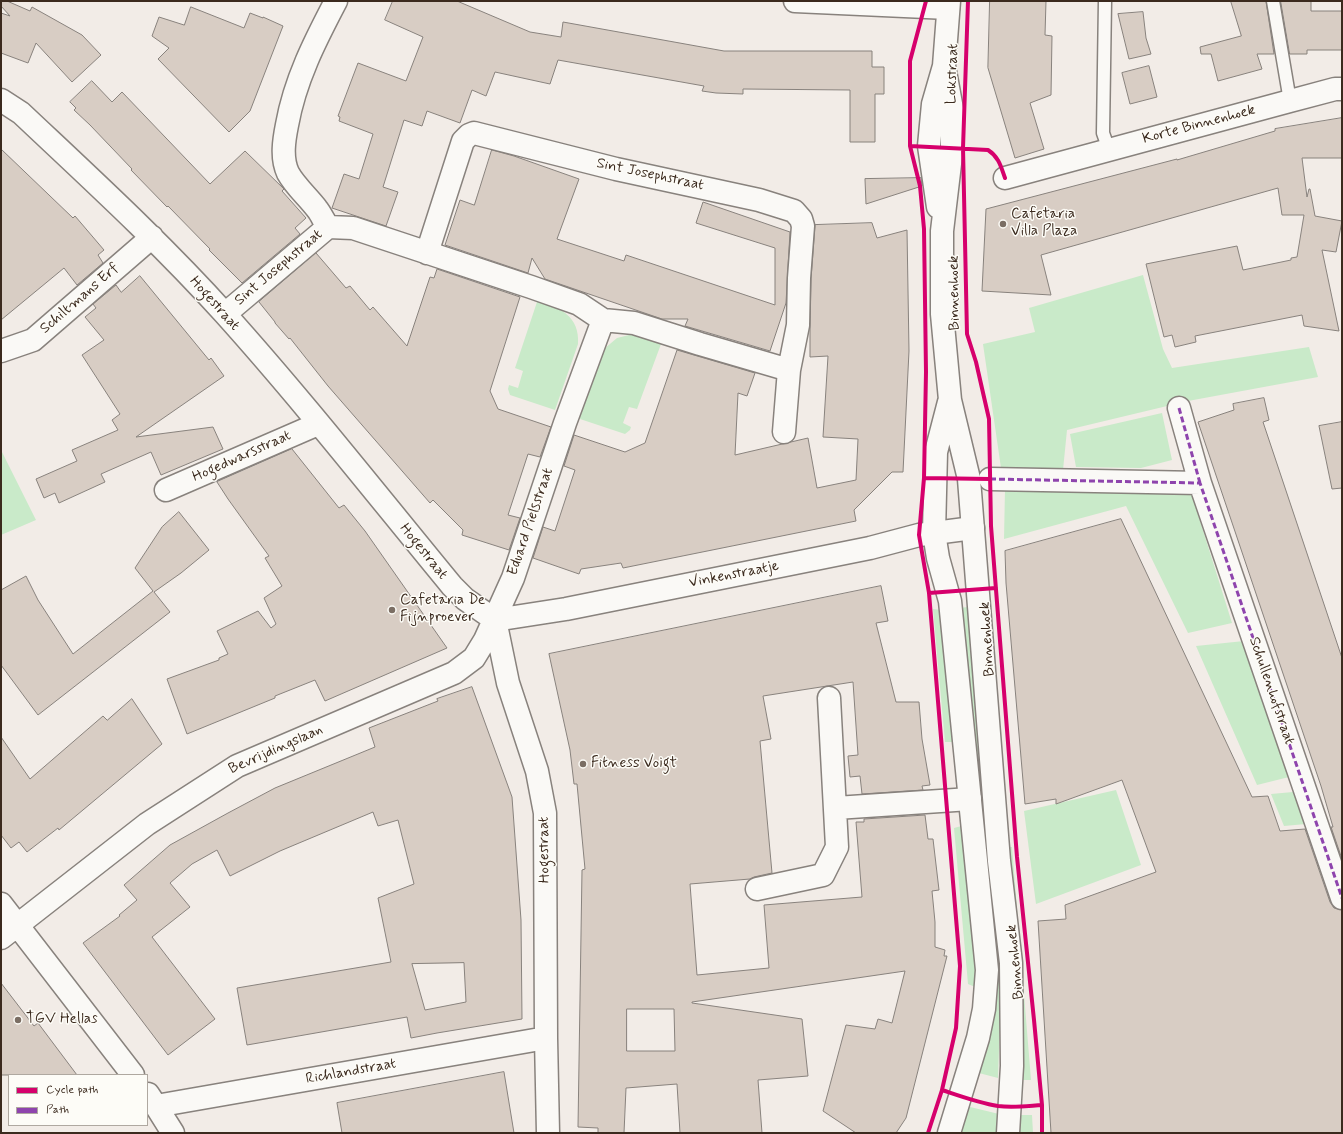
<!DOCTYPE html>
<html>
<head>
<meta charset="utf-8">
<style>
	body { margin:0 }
	#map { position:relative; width:1343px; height:1134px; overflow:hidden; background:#f2ece7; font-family:Mynerve,sans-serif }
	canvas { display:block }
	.frame { position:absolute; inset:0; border:2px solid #3b2a1e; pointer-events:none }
	.legend { position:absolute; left:8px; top:1074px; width:140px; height:52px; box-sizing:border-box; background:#fdfcf7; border:1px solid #afa8a0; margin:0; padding:5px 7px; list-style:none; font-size:12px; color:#3b2a1e }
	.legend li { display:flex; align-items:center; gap:8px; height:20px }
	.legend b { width:20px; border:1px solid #afa8a0 }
</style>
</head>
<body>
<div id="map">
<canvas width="1343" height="1134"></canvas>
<div class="frame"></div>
<ul class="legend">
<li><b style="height:5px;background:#d6006c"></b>Cycle path</li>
<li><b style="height:5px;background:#8e44ad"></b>Path</li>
</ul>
</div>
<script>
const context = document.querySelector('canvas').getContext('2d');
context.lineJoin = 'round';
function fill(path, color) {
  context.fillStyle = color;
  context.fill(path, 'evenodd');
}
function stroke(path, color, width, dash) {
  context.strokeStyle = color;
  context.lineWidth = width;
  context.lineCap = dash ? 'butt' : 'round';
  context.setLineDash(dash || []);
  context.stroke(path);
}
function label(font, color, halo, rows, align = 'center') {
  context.font = font + ' Mynerve,sans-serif';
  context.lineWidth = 3;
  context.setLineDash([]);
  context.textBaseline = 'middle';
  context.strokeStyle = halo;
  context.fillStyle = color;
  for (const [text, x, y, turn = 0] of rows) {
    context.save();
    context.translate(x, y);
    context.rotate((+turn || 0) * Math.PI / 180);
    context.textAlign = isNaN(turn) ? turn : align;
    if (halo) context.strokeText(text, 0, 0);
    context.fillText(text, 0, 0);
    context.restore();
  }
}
fill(new Path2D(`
	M1143,275L1163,349L1172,368L1309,347L1318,377L1188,401L1067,430L1063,470L1001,468L983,344L1035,332L1029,308Z
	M537,302C560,306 580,317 578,344L555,410L510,395L508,389L509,385L518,388L523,371L515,368Z
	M629,335H636L660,343L661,344L637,409L629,407L623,423L631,427L630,430L625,434L580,419L579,415L604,349L617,338Z
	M1162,413L1172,460L1141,468L1076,467L1070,434Z
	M1,450L36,520L1,535Z
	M1005,489H1124L1171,494L1191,492L1232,623L1188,633L1126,506L1004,539Z
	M968,607L982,789L976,790L959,608Z
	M933,609L941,610L956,742H945Z
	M1244,641L1289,777L1257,785L1196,646Z
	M1116,790L1141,865L1036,904L1024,811Z
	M1293,792L1306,824L1284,826L1271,794Z
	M980,815H986L1001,990L998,1078L975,1072Z
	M965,825L978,954L975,987L968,984L954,828Z
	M1006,847H1012L1031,1080H1016Z
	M966,1106L999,1114L998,1133H959Z
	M1016,1115H1032L1033,1133H1017Z`), '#c9eac9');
const building = new Path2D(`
	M1,1H7L30,11L32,7L82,35L101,55L72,82L36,43L28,63L1,53V13L10,16L1,6Z
	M393,1H457L530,32L561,37L563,22L724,51H872V67H884V94H875V142H850V90L743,89V94L716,93L702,91L704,86L558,60L550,84L495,72L486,96L472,90L460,123L427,111L422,126L404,120L383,187L398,192L386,226L332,208L344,174L359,179L373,134L339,121L340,117L338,116L358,63L406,81L423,37L385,20Z
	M990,1H1046L1045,35L1052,36L1051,95L1030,103L1044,149L1015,158L988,68Z
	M1231,1H1266L1274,54H1257L1262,69L1218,81L1211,54H1201L1200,47L1241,36Z
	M1281,1H1311V11H1342V50H1307V54H1290Z
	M191,7L244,28L250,13L263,18V17L283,26L250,111L229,132L158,59L169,48L152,36L159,17L184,25Z
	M1143,12L1146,38L1151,54L1129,59L1118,14Z
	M1149,66L1157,97L1130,104L1122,73Z
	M92,81L112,102L122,92L210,184L245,151L283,188L284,189L282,191L306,218L295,228L300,234L242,283L209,250L210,249L168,206L167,207L131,170L132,169L90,125L74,110L76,108L70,102Z
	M1342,118V158H1302L1307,197L1309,189H1310L1315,216L1342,221L1336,252L1322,250L1339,331L1304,326L1302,315L1195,336L1196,342L1175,347L1172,335L1164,337L1146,264L1237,246L1243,270L1291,260V258L1297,257L1304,215H1282L1278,188L1041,255L1051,295L982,291L986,209L1177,159V160L1275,131V129Z
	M1,149L73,218L75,216L104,250L98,255L103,263L77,285L64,268L1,320Z
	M492,150L514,156L579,179L557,239L624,261L626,255L775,305V248L696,223L703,202L790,232L786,303L770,351L685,326L688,319H662L545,279L532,258L528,273L445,245L460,200L474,205Z
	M921,178L922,186L866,204L865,179Z
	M872,223L877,238L907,230L909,351L903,472H892L854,510L856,521L623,568L621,563L581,569L579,574L533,558L543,527L555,531L575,470L564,466L574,435L625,452L645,443L677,350L755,373L747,396L738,393L735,455L808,438L817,488L856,480L858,439L823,437L828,356L810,357V331L811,279L815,225Z
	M316,253L346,288L350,286L370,310L373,307L407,346L430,277L434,278L437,269L520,297L490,391L498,409L551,427L540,457L528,454L508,515L520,518L509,550L462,535L463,530L433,500L430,503L328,386L290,338L289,339L275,323V322L259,302Z
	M140,276L209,360L211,358L224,376L136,437L213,427L223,449L161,475L151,452L101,474L105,482L59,503L55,493L44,498L36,479L77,461L72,450L118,430L112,420L120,414L82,355L104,340L85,317L96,308L93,304L116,285L121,292Z
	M1264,398L1269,420L1263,422L1342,658V859L1331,827H1333L1321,786L1198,422L1234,410L1233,404Z
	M1342,422V488L1332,489L1319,426Z
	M292,449L339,508L344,505L365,531L447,648L325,701L315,680L275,696V698L187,734L167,679L219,660V658L228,654L217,631L258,611L271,628L276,624L264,598L282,586L265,558L269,556L228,499L217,482Z
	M179,512L209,550L181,573L154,592L170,612L38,715L1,665V590L26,576L38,600L73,654L153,591L135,568L162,527Z
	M1121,519L1252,797L1268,796L1280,831L1305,829L1330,902L1334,908L1342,910V1133H1051L1038,921L1066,919L1065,905L1156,872L1122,780L1056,804V799L1025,804L1006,583L1005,551Z
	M881,586L888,621L876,623L896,702H919L922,739L930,785L922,786L923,790L862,794L860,776L850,777L848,756L858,755L853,682L763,696L771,739L760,741L772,873L754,877L750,879L690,884L697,975L769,968L764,905L862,897L856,822H864V819L925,815L928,839H933L939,890L932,891L935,922V947L945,950L944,956H947L906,1118L896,1133H856L823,1111L846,1025L875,1029L878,1019L892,1023L905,971L692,1002V1003L802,1019L808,1076L758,1080L762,1133H680L677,1084L626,1088L624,1133H598V1128L578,1127L582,870L585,869L577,784H574L570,750L549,654ZM627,1009H674L675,1051H627Z
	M472,687L512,797L521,920L522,1019L437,1033L411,1038L407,1017L247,1045L237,988L391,962L378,898L414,884L398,820L378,826L373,812L280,851L230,876L217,850L192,864L170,883L190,907L152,937L215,1019L168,1055L83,943L120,916L119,915L137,900L124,885L170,845L228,813L275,788L375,747L369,728L438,701L437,699ZM464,963L466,1002L425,1010L412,964Z
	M132,699L162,744L59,830L58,828L27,852L19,842L11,848L1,835V737L30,779L103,716L107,720Z
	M1,983L34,1026L38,1023L77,1075H1Z
	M504,1072L514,1133H342L337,1103Z`);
fill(building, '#d8cdc4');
stroke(building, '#88827d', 1);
const service = new Path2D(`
	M1105,1L1103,133L1109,150
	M1273,1L1290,101`);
const minor = new Path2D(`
	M795,1L948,8
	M1,100L21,113C91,179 161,243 225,314C304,402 377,495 452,586L465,599L495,620L508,683L537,771L545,813L546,1038L548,1133
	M1005,178L1290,101L1335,89H1342
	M328,227C324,221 321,214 317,209C308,197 295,186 288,173C281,158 284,140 287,125C295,80 315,41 336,1
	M427,253L463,141L469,135L474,133L616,169L759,200L794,211L801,219L803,226L799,278L798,325L789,370L784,432
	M225,314L328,227L353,228L531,287L579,304L603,320L634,323L700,344L789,370
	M1,351L33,340L152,237
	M1179,408L1200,483
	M990,479L1200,483L1342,898
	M166,490L318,424
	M495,620L566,609L870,548L919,535L973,528
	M836,808L970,799
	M757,889L823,875L837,847L829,698
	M1,904L133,1075
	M1,938L147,824L237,766L454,673L474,658L485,640L513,578L565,423L603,320
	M148,1094L156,1106L173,1133
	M156,1106L546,1038`);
const secondary = new Path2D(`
	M944,66L952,109V147L942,231V314L950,400L969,479L999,861L1011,963L1012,1066L1008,1133
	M938,207L929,146L933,104L944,66L949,1
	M949,1133L978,1038L984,1009L987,970L950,601L938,558L934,533L936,452L949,402`);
stroke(service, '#88827d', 15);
stroke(minor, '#88827d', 25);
stroke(secondary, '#88827d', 25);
stroke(service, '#faf9f6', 12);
stroke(minor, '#faf9f6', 22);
stroke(secondary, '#faf9f6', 22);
stroke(new Path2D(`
	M1179,408L1200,483
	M990,479L1200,483L1342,898`), '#8e44ad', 3, [6, 3]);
stroke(new Path2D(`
	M926,1L910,61V146L920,186L924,229L926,372L924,478L919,535L929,593L960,966L956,1028L942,1090L928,1133
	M968,1L963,148L967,334L976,362L989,419L991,526L1017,857L1034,1020L1042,1105V1133
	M910,146L988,150C999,157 1001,167 1005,178
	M924,478L990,479
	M929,593L996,588
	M942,1090C960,1096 979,1103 998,1106C1013,1108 1027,1106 1042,1105`), '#d6006c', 4);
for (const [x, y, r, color] of [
	[1003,224,4,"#7b6e64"],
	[392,610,4,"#7b6e64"],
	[583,764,4,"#7b6e64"],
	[18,1020,4,"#7b6e64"]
]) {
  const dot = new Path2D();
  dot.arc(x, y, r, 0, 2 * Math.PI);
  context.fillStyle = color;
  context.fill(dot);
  stroke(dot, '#fdfcf7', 1.5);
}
label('15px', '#3b2a1e', '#fdfcf7', [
	["Lokstraat",953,74,-88],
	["Korte Binnenhoek",1199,125,-15],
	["Sint Josephstraat",650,175,12],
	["Sint Josephstraat",279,268,-40],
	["Binnenhoek",955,293,-91],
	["Schiltmans Erf",80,299,-41],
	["Hogestraat",214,304,48],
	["Hogedwarsstraat",242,457,-24],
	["Eduard Pielsstraat",531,522,-71],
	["Hogestraat",423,552,51],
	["Vinkenstraatje",734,575,-11],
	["Binnenhoek",988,639,-94],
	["Schullenhofstraat",1271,691,71],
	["Bevrijdingslaan",276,750,-24],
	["Hogestraat",545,850,-91],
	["Binnenhoek",1016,962,-96],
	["Richlandstraat",351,1072,-10]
]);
label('15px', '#3b2a1e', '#fdfcf7', [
	["Cafetaria",1011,215],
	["Villa Plaza",1011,232],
	["Cafetaria De",400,601],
	["Fijnproever",400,618],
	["Fitness Voigt",591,764],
	["TGV Hellas",26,1020]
], 'left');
</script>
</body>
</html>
